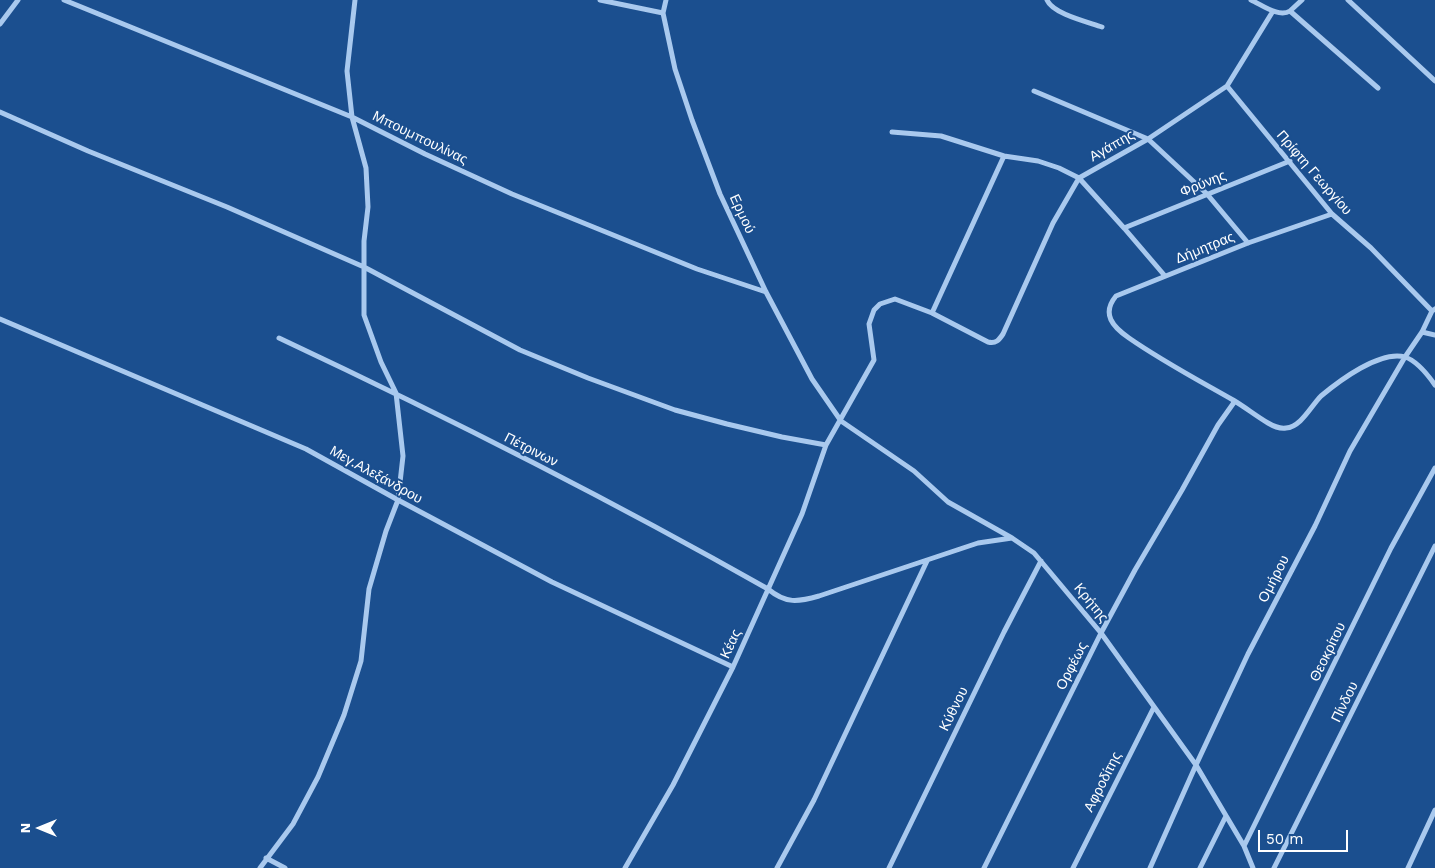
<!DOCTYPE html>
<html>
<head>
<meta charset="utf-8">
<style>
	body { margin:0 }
	#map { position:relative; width:1435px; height:868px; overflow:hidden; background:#1b4f8f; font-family:"Work Sans",sans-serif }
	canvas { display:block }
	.north { position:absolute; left:15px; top:803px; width:50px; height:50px; -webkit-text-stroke:4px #1b4f8f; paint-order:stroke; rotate:270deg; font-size:14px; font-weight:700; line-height:20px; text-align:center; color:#fff }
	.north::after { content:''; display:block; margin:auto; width:18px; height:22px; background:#fff; clip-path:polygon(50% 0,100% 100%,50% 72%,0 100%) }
	.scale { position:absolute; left:1258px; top:830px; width:90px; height:22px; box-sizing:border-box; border:2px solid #fff; border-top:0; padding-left:6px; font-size:15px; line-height:18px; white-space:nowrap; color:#fff; -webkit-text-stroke:4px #1b4f8f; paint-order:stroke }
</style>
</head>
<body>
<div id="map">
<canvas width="1435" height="868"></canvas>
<div class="north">N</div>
<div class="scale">50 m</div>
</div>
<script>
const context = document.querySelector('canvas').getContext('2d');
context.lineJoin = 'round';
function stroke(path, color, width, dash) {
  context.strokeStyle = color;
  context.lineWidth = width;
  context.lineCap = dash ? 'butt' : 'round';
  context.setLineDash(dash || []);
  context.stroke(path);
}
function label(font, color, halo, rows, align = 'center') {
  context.font = font + ' "Work Sans",sans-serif';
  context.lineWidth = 4;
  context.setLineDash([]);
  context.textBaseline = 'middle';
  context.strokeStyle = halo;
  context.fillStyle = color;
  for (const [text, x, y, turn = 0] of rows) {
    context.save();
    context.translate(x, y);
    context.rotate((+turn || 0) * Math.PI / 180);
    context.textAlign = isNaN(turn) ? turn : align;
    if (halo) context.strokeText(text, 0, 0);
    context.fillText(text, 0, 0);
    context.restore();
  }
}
stroke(new Path2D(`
	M64,0L352,117L425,154L512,194L697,269L766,292
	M600,0L663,13
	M666,0L663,13L675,69L692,120L720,194L766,292L812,379L841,421L914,471L948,502L1012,538L1034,553L1101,633L1196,765L1244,846L1253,868
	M1047,0C1053,14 1088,22 1102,27
	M1251,0C1262,5 1279,18 1290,11L1378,88
	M1348,0L1435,81
	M1290,11L1302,0
	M0,24L18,0
	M1227,86L1332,214L1371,248L1432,311
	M1034,91L1148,139L1207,194L1248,243
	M0,112L88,151L227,207L364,267L520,350L588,378L675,410L727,424L782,437L826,445
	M892,132L941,136L1004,156L1038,161L1059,168L1079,178L1124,228L1165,276
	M1332,214L1248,243L1116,296C1101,314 1113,327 1129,338C1162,361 1198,380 1233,400C1245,407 1256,416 1268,423C1273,426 1279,429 1286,428C1301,427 1311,406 1321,396C1339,381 1380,350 1405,357C1417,361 1428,375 1435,385
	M1124,228L1290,161
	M932,313L1004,156
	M0,319L306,449L398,500L552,582L733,667
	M1422,332L1435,335
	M279,338C445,416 609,499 768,589C786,604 798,602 819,596L978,543L1012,538
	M1244,846L1391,548L1435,468
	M266,858L285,868
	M260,868L293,824L318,777L344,715L361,661L369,589L386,531L398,500L403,456L396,393L381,362L364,315V241L368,207L366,168L352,117L347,71L355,0
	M625,868L673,785L733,667L802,514L826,445L874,360L869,324L874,310L880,304L895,299L932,313L988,342C996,344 999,340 1003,334L1053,223L1079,178L1148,139L1227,86L1273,11
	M777,868L814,800L927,561
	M889,868L1004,632L1041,561
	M984,868L1101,633L1135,570L1182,490L1218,425L1235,401
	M1073,868L1154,707
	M1150,868L1196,765L1248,654L1315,526L1350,451L1405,357L1422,332L1432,311L1435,309
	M1200,868L1226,816
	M1274,868L1435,546
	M1408,868L1435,810`), '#a9c9ee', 5);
label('14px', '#fff', '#1b4f8f', [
	["Μπουμπουλίνας",420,138,26],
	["Αγάπης",1112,146,-30],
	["Πρίφτη Γεωργίου",1314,173,49],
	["Φρύνης",1203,184,-22],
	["Ερμού",742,214,65],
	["Δήμητρας",1205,248,-22],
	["Πέτρινων",531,450,27],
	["Μεγ.Αλεξάνδρου",376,475,29],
	["Ομήρου",1274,579,-63],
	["Κρήτης",1091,603,51],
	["Κέας",731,644,-65],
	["Θεοκρίτου",1328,652,-64],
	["Ορφέως",1072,666,-63],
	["Πίνδου",1345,702,-64],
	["Κύθνου",954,709,-64],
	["Αφροδίτης",1103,782,-63]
]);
</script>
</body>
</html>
